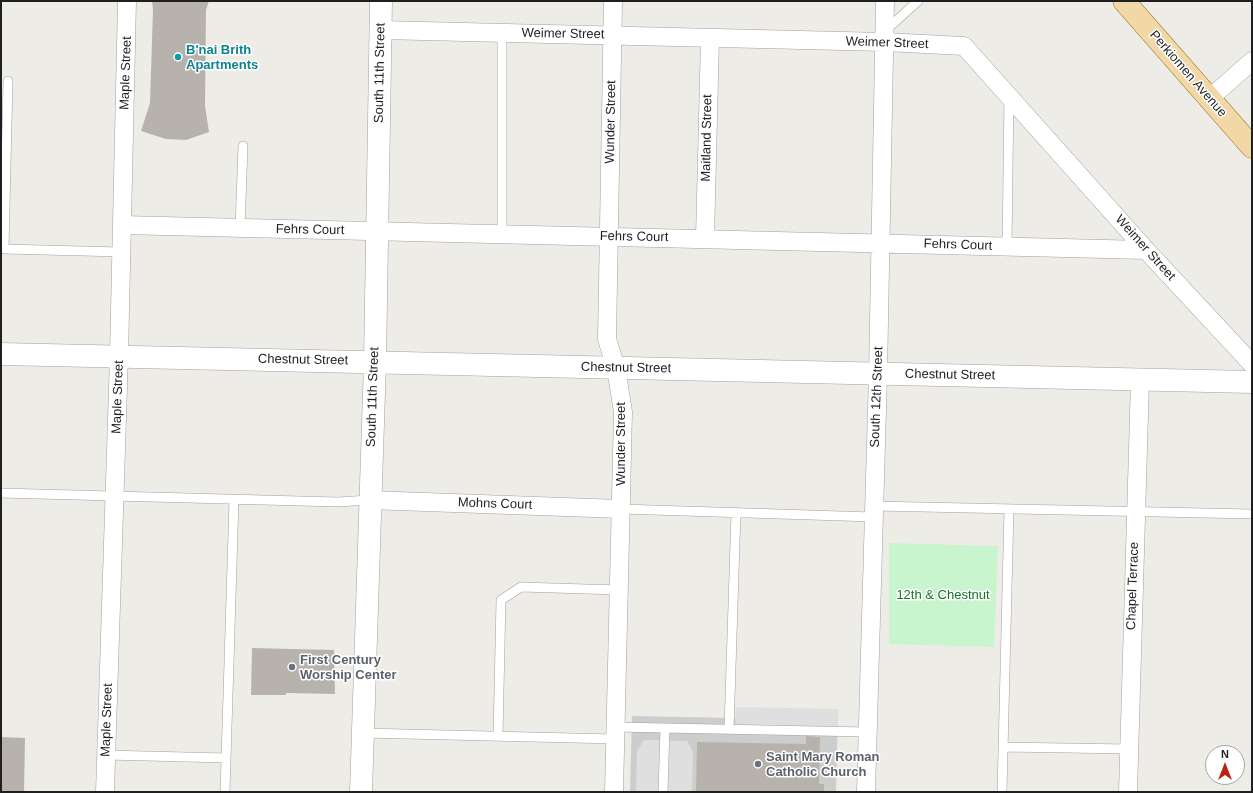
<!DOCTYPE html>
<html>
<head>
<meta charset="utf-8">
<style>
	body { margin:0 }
	#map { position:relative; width:1253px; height:793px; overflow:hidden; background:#eeece6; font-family:Arial,sans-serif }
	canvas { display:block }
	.frame { position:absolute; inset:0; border:2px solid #1f1f1f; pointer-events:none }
	.north { position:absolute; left:1205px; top:745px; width:40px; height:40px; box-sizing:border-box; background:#fff; border:1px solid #a5a5a5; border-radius:50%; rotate:0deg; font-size:11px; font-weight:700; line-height:16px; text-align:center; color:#1f1f1f }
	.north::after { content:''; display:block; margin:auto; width:14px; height:18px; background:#b92115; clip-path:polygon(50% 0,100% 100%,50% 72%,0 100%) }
</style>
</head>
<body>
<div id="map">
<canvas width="1253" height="793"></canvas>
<div class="frame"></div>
<div class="north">N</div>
</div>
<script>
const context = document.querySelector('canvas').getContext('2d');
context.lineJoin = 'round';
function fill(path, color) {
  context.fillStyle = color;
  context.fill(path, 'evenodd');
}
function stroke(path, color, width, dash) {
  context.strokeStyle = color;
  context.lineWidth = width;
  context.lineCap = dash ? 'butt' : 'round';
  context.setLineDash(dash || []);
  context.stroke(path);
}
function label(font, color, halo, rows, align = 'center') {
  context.font = font + ' Arial,sans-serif';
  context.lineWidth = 3;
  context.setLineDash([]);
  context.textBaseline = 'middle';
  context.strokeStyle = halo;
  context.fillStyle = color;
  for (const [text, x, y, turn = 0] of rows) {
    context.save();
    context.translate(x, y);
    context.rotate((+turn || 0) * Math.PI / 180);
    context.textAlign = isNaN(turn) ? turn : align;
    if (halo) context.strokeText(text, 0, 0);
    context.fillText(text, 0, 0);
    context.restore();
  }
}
fill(new Path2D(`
	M838,709L836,792H630L632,716L735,718Z`), '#cdcdcd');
fill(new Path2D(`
	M889,543L998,546L994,647L889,644Z`), '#c8f4ce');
fill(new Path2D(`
	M736,707L838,709L837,731L735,729Z
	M644,740L687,741L693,752L692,792H636L637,751Z`), '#dfdfdf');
fill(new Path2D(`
	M152,1H209L206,10L205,106L209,132L186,140L166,139L141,131L150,103L153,9Z
	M252,648L334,650L335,694L286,693V695H251Z
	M806,736L820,737L819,784H824V792H696L697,742L806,744Z
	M1,737L25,738L24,792H1Z`), '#b8b2ac');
const service = new Path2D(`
	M885,31L918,1
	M502,33V234
	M8,81L4,249L121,252
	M240,228L243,146
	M1007,246L1009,97
	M1,493L338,502L369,500
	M874,506L1252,514
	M621,509L873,517
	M615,727L867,732
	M729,729L736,512
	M363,733L615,739
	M498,736L501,600L521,587L619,590
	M1003,747L1129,749
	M106,755L226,758
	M225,792L234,500
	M663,792L665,728
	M1002,792L1009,509`);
const minor = new Path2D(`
	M613,1L607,339L616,368L623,412L614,792
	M380,30L885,42L964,46L1146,250L1252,364
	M1209,99L1252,61
	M122,225L1146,250
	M705,238L710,38
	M369,500L621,509
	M105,792L119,356L127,1
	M866,792L878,374L885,1
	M1128,792L1140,380`);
const tertiary = new Path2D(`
	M1,354L1252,382
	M361,792L375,362L381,1`);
const primary = new Path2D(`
	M1124,1L1252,147`);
stroke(service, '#a0a0a0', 10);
stroke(minor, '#a0a0a0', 19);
stroke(tertiary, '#a0a0a0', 23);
stroke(primary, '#8a6b0f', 23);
stroke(service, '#fff', 9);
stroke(minor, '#fff', 18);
stroke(tertiary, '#fff', 22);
stroke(primary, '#f2d7a7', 22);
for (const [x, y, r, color] of [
	[178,57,4,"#0f9aa8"],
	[292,667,4,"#6b7280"],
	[758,764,4,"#6b7280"]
]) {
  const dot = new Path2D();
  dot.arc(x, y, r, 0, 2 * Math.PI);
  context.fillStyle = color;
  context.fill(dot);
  stroke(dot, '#fff', 1.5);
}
label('13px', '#1f1f1f', '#fff', [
	["Weimer Street",563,34,1],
	["Weimer Street",887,43,2],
	["Maple Street",126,73,-88],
	["South 11th Street",380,73,-89],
	["Perkiomen Avenue",1188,74,49],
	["Wunder Street",611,122,-89],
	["Maitland Street",707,138,-89],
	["Fehrs Court",310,230,1],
	["Fehrs Court",634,237,1],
	["Fehrs Court",958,245,2],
	["Weimer Street",1145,248,48],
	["Chestnut Street",303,360,1],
	["Chestnut Street",626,368,1],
	["Chestnut Street",950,375,1],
	["Maple Street",118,397,-88],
	["South 11th Street",373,397,-88],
	["South 12th Street",877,397,-88],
	["Wunder Street",621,444,-90],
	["Mohns Court",495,504,2],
	["Chapel Terrace",1133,586,-88],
	["Maple Street",107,720,-88]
]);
label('bold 13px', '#0d838f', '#fff', [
	["B'nai Brith",186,50],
	["Apartments",186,65]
], 'left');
label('13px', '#177225', '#fff', [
	["12th & Chestnut",943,595]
]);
label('bold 13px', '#5b616d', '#fff', [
	["First Century",300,660],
	["Worship Center",300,675],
	["Saint Mary Roman",766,757],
	["Catholic Church",766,772]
], 'left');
</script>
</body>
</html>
